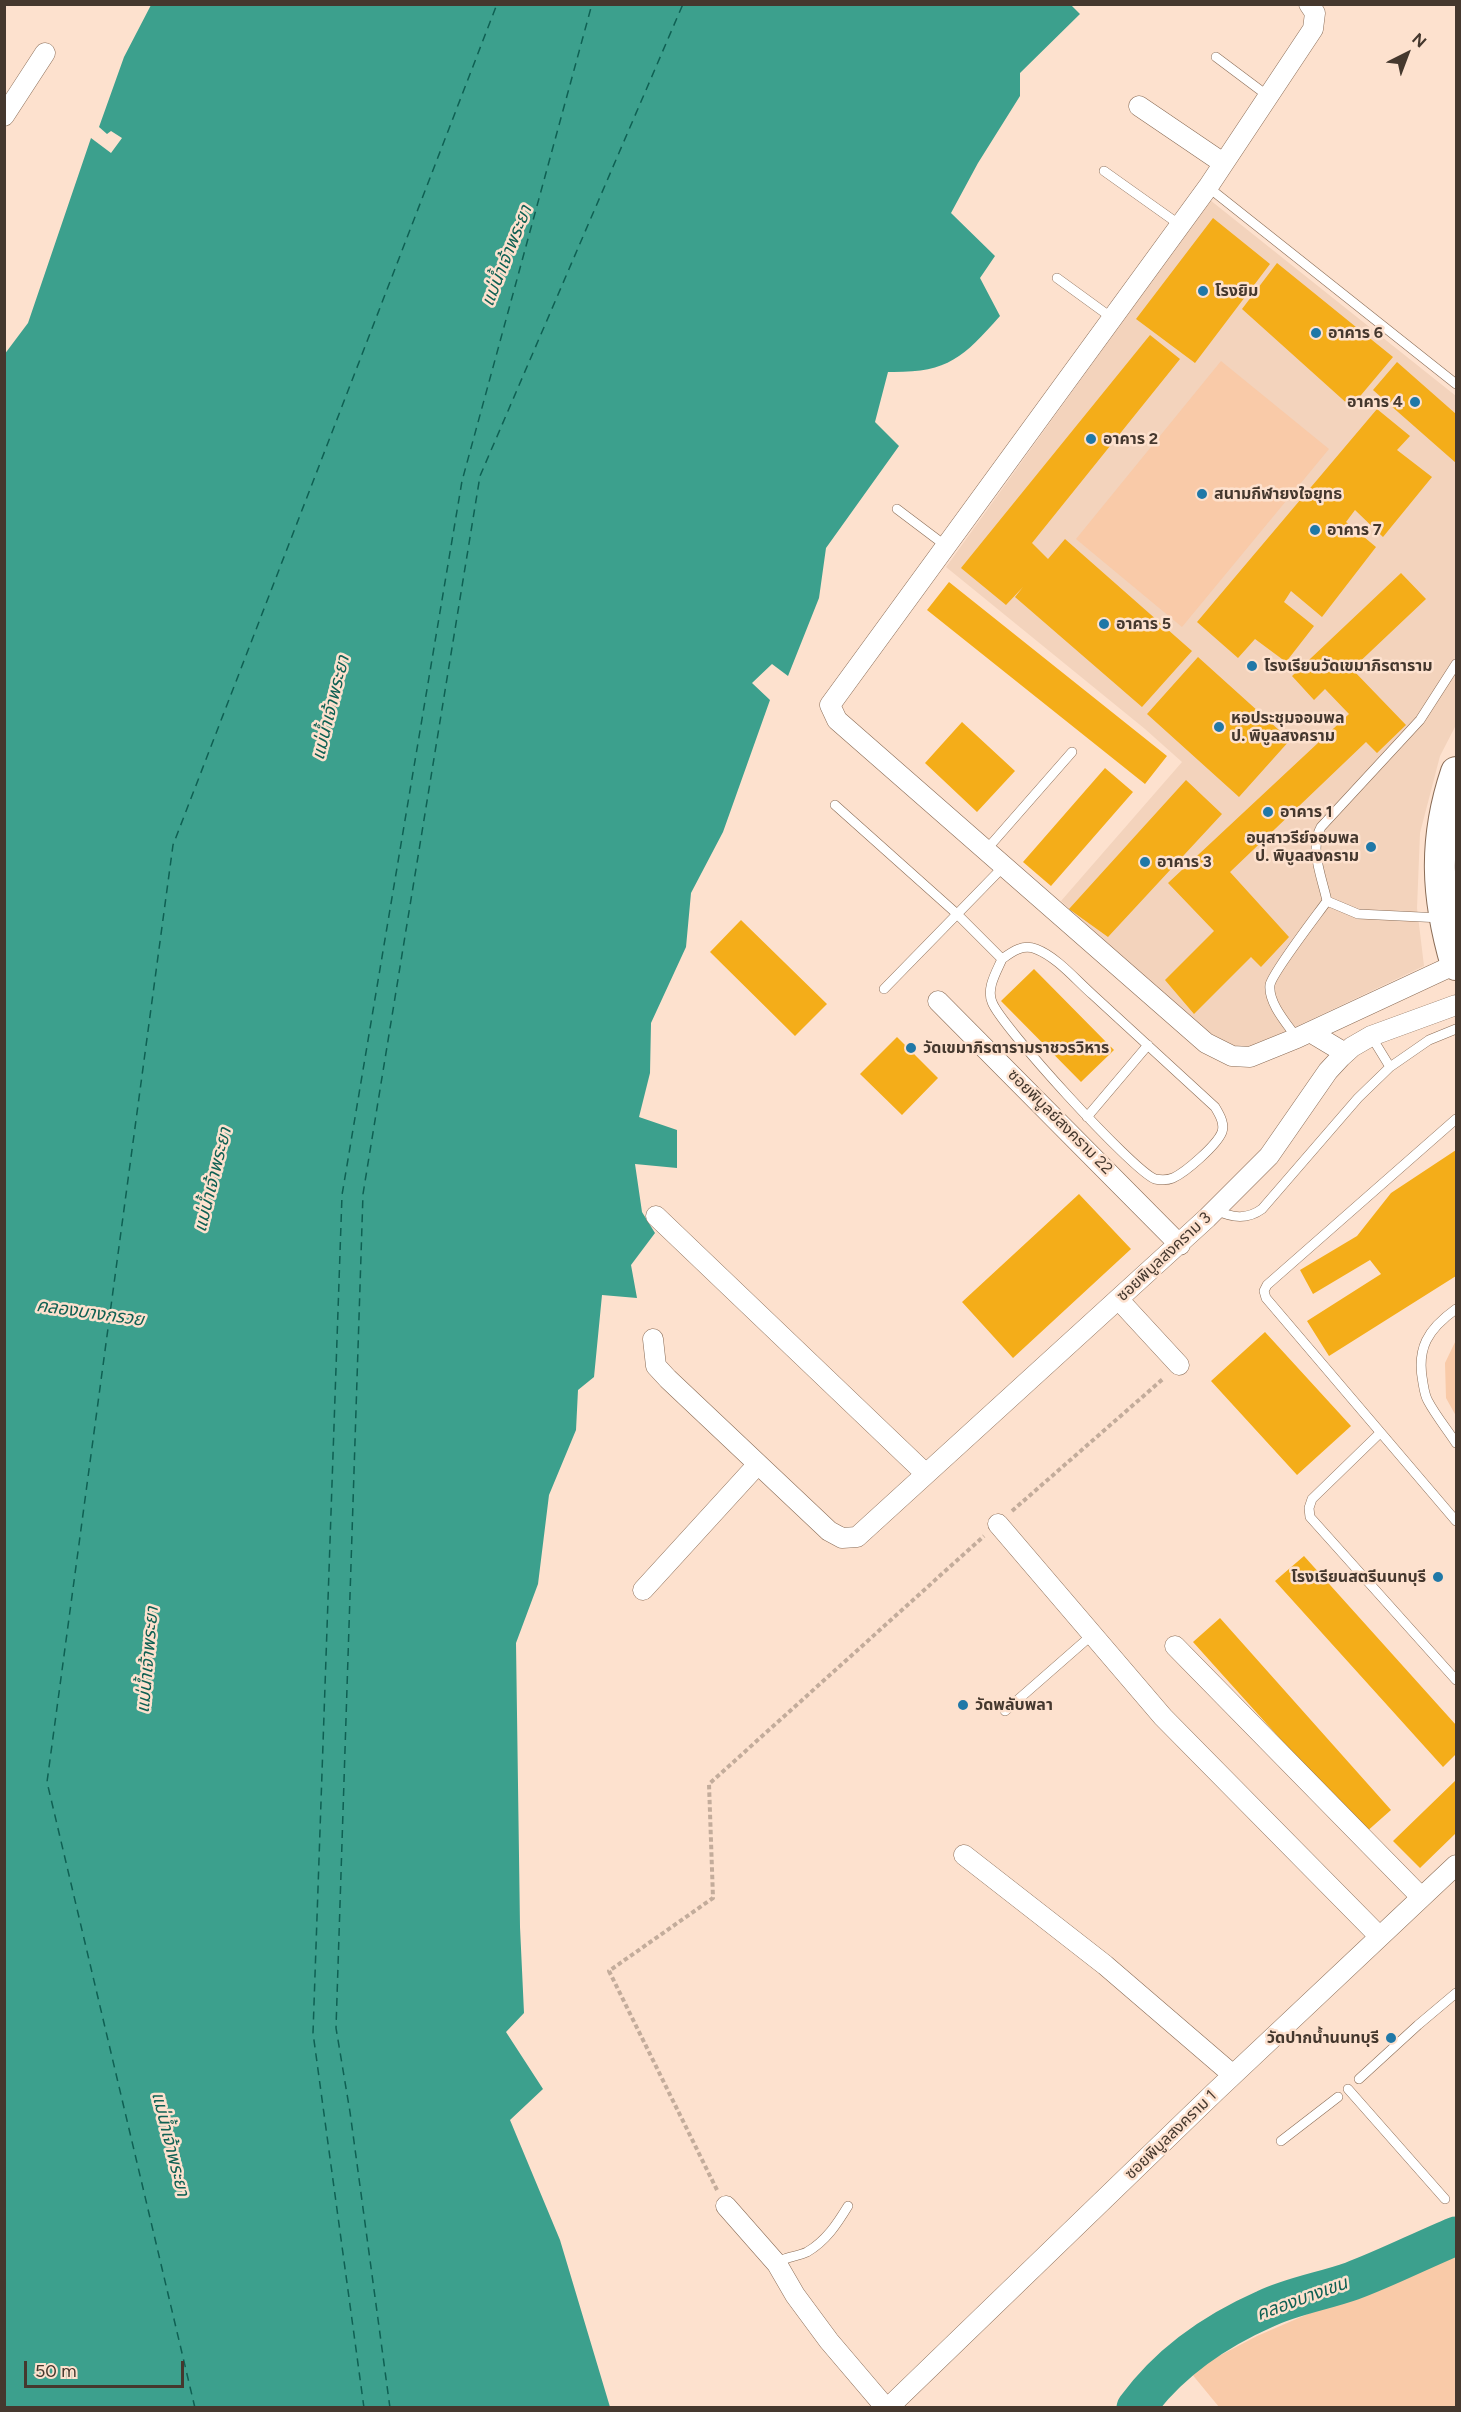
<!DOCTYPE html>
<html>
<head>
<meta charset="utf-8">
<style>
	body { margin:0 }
	#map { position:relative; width:1461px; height:2412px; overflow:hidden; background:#fde1ce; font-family:Figtree,sans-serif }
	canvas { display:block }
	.frame { position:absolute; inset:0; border:6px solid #45382e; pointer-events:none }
	.north { position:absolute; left:1377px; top:24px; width:60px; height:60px; -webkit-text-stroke:4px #fde1ce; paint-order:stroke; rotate:42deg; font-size:16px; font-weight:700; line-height:24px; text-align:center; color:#45382e }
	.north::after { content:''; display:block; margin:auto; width:21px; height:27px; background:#45382e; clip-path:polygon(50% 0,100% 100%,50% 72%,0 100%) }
	.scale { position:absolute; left:24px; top:2361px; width:160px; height:27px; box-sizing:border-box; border:3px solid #45382e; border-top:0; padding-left:8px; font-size:18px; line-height:21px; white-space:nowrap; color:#45382e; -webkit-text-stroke:4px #fde1ce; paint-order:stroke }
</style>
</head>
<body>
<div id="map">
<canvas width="1461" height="2412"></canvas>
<div class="frame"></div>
<div class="north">N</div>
<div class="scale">50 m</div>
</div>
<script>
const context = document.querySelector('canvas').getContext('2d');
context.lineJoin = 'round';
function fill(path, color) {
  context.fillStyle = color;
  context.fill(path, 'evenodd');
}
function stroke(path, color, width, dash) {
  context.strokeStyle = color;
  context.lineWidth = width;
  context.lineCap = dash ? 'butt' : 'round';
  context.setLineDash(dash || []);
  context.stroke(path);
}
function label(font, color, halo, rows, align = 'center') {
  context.font = font + ' Figtree,"Noto Sans Thai",sans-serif';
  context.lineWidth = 5;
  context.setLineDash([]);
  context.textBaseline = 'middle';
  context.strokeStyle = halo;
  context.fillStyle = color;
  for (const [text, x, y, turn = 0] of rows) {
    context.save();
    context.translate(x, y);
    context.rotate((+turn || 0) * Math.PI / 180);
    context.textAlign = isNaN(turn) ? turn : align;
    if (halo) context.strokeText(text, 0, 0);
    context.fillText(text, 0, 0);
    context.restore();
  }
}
fill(new Path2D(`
	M1210,200L1456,396V725L1440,756L1420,833L1417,908L1424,966L1255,1046L1238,1048L1209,1036L1061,901L1182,762L1145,729L946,567Z`), '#f3d3bc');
fill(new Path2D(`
	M1221,361L1329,449L1182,627L1076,539Z
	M1456,1340V1416L1446,1398L1445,1363Z
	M1456,2250V2407H1219L1191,2373L1198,2367L1257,2336Z`), '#f9caa8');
fill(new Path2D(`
	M151,5H1071L1080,14L1020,73V96L978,163L951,213L995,256L980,278L1000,316C962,359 947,373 888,372L875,422L899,446L826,548L819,598L788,676L772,664L752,683L770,700L723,832L691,893L686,947L651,1023L650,1073L639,1117L677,1130V1168L635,1164L642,1212L655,1233L631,1265L637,1298L602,1295L594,1377L578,1390L576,1430L549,1495L538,1584L516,1643L520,1927L524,2013L506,2032L543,2089L510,2120L560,2240L610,2407L5,2408L4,355L28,323L91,138L111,153L122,138L111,131L107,134L99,127L124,57Z`), '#3ca08d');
stroke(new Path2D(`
	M1136,2408C1168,2364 1215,2331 1265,2309C1292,2296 1324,2291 1352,2281C1387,2268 1422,2250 1456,2236`), '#3ca08d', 39);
stroke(new Path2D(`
	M195,2408L47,1782L173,845L497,4
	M364,2408L313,2033L342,1195L462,481L592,4
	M390,2408L350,2112L336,2028L363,1194L480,476L683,4`), '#0f6053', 1.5, [8, 6]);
fill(new Path2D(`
	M1213,218L1270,264L1195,363L1136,319Z
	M1277,263L1393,357L1351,407L1242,309Z
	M1150,335L1180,359L1032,543L1048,559L1065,539L1192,651L1142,707L1015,597L1023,587L1006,605L961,568Z
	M1397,362L1456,414V463L1373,390Z
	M1377,409L1410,436L1397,450L1432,477L1383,537L1355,510L1346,522L1376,547L1322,617L1291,591L1284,602L1314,626L1286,662L1255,639L1238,658L1197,622Z
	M1401,573L1426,599L1352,669L1406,725L1377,753L1366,742L1230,872L1289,937L1261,967L1251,957L1194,1014L1165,980L1214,931L1168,883L1349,714L1325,689L1314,700L1292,676Z
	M949,582L1167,756L1145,784L927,610Z
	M1198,657L1290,740L1239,797L1147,714Z
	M962,722L1015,771L977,812L925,763Z
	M1105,768L1133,792L1051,886L1023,862Z
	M1186,780L1222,814L1108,937L1069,909Z
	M741,920L827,1004L795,1036L710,952Z
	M1034,969L1114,1050L1081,1082L1001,1001Z
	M897,1037L938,1078L902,1115L860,1074Z
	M1456,1150V1276L1329,1356L1307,1321L1381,1274L1370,1260L1313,1294L1300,1270L1357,1236L1391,1193Z
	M1079,1194L1131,1249L1013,1358L962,1302Z
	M1265,1332L1351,1426L1297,1475L1211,1381Z
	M1304,1556L1456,1725V1754L1443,1767L1275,1581Z
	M1220,1618L1391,1810L1365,1833L1193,1642Z
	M1456,1780V1833L1420,1868L1393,1841Z`), '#f4ad19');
const lane = new Path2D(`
	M1216,57L1268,96
	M1104,171L1180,225
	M1208,187L1456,384
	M1057,278L1112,318
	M897,509L946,546
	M835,805L957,914L1002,959C1013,951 1023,944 1036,949C1057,957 1076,980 1093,995C1133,1032 1174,1069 1215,1107C1219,1114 1225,1123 1222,1132C1217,1145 1186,1172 1173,1178C1168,1180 1160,1180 1155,1179C1133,1171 1000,1025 992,1002C986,988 997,971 1002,959
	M987,849L1072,752
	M1327,901L1358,914L1442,918
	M884,989L1005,865
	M1297,1038C1287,1024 1268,1003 1270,985C1272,973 1317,915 1327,901C1322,877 1309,849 1321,827L1420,720L1456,664
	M1390,1067L1429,1040L1456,1029
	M1087,1117L1148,1045
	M1456,1119L1267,1285L1264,1291L1266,1298L1456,1521
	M1216,1210C1232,1218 1247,1220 1262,1209L1358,1098L1390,1067L1371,1036
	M1456,1309C1428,1329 1416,1348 1423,1383C1424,1389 1425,1396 1428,1401C1436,1416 1447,1429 1456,1443
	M1380,1433L1312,1499L1309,1508L1310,1517L1456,1680
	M1005,1711L1093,1634
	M1359,2079L1418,2025L1456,1993
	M1348,2089L1445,2199
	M1281,2141L1338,2097
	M777,2264C784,2256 797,2257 807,2252C826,2241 837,2224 848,2206`);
const street = new Path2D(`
	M1309,4L1315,13L1313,29L1208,187L830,705L837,720L1206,1043L1232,1056L1250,1057L1297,1038L1456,964
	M1139,106L1223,163
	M4,116L45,53
	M938,1001L1180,1245
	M1310,1032L1345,1053
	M656,1216L926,1474
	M1119,1300L1179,1365
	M653,1339L656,1366L668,1379L829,1531L842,1538L857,1537L1207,1218L1269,1156L1328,1071L1341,1057L1352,1047L1371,1036L1456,1005
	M998,1524L1163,1717L1379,1936
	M643,1590L758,1464
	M1175,1646L1421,1897
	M964,1855L1105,1965L1233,2075
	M726,2206L777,2264L795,2295L829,2341L886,2408
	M888,2408L1215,2092L1456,1865`);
const primary = new Path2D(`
	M1456,772C1433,840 1436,897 1456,965`);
stroke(lane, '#8a6c56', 10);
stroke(street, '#8a6c56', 21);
stroke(primary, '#8a6c56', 32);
stroke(new Path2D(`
	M1012,1511L1164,1378
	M717,2190L609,1971L713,1898L709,1784L984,1536`), '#c3ac9b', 4, [4.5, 3]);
stroke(lane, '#fff', 9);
stroke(street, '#fff', 20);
stroke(primary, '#fff', 30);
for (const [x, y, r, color] of [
	[1203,291,6,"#2078a7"],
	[1316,333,6,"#2078a7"],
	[1415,402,6,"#2078a7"],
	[1091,439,6,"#2078a7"],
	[1202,494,6,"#2078a7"],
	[1315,530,6,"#2078a7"],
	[1104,624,6,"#2078a7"],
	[1252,666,6,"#2078a7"],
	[1219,727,6,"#2078a7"],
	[1268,812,6,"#2078a7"],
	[1371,847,6,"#2078a7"],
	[1145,862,6,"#2078a7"],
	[911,1048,6,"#2078a7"],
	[1438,1577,6,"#2078a7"],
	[963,1705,6,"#2078a7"],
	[1391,2038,6,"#2078a7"]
]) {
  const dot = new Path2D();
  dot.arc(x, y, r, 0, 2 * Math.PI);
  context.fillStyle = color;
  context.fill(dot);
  stroke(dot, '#fde1ce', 2);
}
label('bold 16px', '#45382e', '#fde1ce', [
	["โรงยิม",1215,291],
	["อาคาร 6",1328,333],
	["อาคาร 4",1403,402,"right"],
	["อาคาร 2",1103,439],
	["สนามกีฬายงใจยุทธ",1214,494],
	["อาคาร 7",1327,530],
	["อาคาร 5",1116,624],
	["โรงเรียนวัดเขมาภิรตาราม",1264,666],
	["หอประชุมจอมพล",1231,718],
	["ป. พิบูลสงคราม",1231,736],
	["อาคาร 1",1280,812],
	["อนุสาวรีย์จอมพล",1359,838,"right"],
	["ป. พิบูลสงคราม",1359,856,"right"],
	["อาคาร 3",1157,862],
	["วัดเขมาภิรตารามราชวรวิหาร",923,1048],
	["โรงเรียนสตรีนนทบุรี",1426,1577,"right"],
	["วัดพลับพลา",975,1705],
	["วัดปากน้ำนนทบุรี",1379,2038,"right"]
], 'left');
label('16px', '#45382e', '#fde1ce', [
	["ซอยพิบูลย์สงคราม 22",1060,1122,45],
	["ซอยพิบูลสงคราม 3",1164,1257,-43],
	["ซอยพิบูลสงคราม 1",1171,2135,-44]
]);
label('italic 18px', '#0f6053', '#fde1ce', [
	["แม่น้ำเจ้าพระยา",507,256,-68],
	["แม่น้ำเจ้าพระยา",331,708,-76],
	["แม่น้ำเจ้าพระยา",213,1180,-76],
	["คลองบางกรวย",90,1313,8],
	["แม่น้ำเจ้าพระยา",148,1660,-85],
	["แม่น้ำเจ้าพระยา",170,2144,76],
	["คลองบางเขน",1302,2299,-20]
]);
</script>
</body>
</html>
